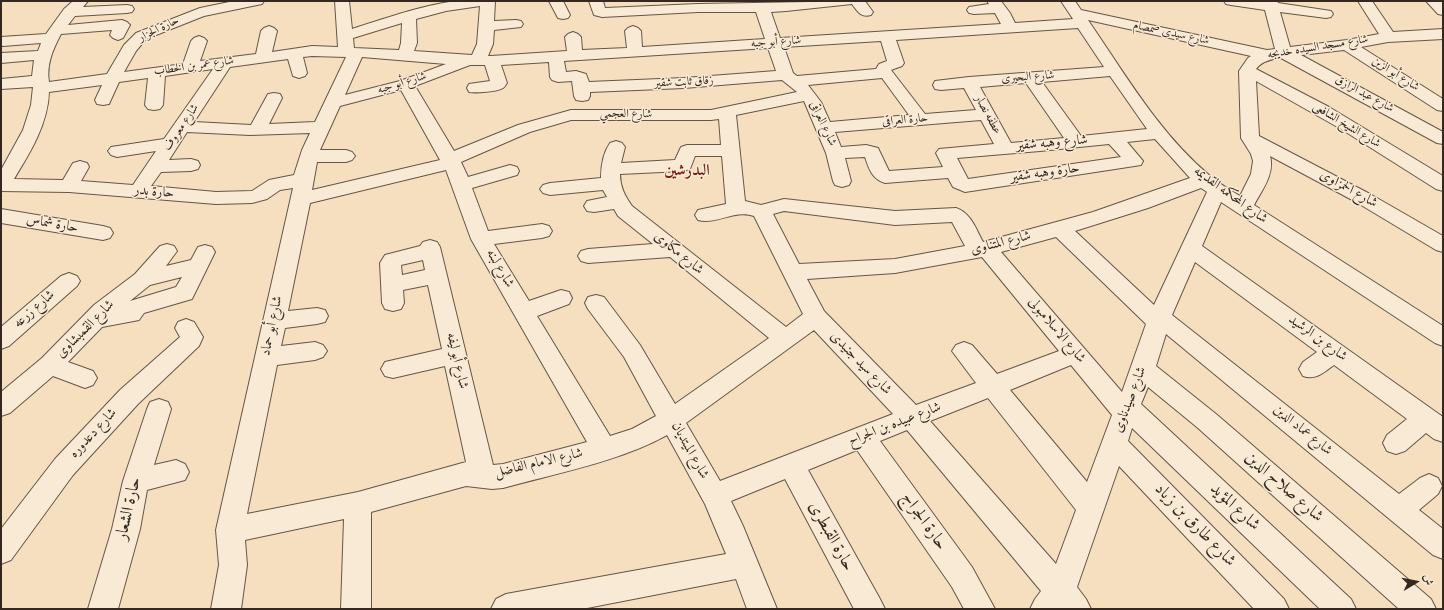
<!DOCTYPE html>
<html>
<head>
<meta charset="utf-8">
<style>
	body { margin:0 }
	#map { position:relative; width:1444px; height:610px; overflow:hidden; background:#f5dfbf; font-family:"Sorts Mill Goudy",Amiri,serif }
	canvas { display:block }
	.frame { position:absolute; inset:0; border:2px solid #352820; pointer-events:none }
	.north { position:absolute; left:1396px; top:562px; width:40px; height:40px; -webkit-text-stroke:3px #f8ead5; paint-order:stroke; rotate:80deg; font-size:11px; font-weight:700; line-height:16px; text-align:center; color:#352820 }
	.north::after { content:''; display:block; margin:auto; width:14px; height:18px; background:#352820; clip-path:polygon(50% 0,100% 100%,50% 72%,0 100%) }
</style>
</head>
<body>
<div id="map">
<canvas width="1444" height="610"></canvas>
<div class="frame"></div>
<div class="north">ش</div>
</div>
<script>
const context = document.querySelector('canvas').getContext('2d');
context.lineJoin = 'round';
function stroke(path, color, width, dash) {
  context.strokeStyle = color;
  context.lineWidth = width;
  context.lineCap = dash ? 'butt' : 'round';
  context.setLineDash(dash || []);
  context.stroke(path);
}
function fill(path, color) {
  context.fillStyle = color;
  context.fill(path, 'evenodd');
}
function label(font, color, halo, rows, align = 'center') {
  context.font = font + ' "Sorts Mill Goudy",Amiri,serif';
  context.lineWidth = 3;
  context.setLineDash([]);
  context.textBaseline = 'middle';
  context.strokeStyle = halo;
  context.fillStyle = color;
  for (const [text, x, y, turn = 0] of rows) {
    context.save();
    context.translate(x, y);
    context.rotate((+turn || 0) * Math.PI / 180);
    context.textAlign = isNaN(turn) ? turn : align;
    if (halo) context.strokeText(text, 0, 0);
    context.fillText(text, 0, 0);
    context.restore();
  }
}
const minor = new Path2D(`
	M73,1H88L83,7L127,5L132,6L134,9L132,12L127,13L75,16L68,25L122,20L127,22L130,25L123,38L118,40L113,38L110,35L112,30L61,34C53,49 46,65 49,82L107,74L124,45L136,33L200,8L234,1H264L262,4L257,5L204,16L146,39L136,51L124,72L183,64L191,41L194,38L199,36L204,38L207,41L200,61L256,54L261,31L264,28L269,26L274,28L277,31L272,52L312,46L338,47L335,1H349L352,29C386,18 420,6 455,1C468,0 482,1 495,1L494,21L516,20L521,21L523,24L521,27L494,30L493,44L488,56H491L567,51L565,37L568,34L573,32L578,34L581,37L582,50L627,48L625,31L628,28L633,26L638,28L641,31L642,47L765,39L756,12H698L602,17L594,15L589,1H603L605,8L698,4L865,1L873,12L871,15C861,18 858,12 852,4L786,11L771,12L780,38L1001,24L995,13L974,14L969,13L967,10L969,7L989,4L987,1H1001L1010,13L1015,23L1073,19L1061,1H1075L1081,10L1267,50L1275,49L1265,10L1231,5L1226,4L1224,1H1277L1278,3L1331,11L1333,14L1331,17L1326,18L1280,12L1290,47L1347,40L1379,34L1358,1H1372L1393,32L1443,29V39L1388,42L1361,47L1443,99V111L1437,110L1344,50L1301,55L1443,132V144L1437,143L1281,58C1271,59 1262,61 1256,69L1329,107L1443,176V191L1436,189L1341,129L1256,81L1259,136L1370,194L1443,236V252L1436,250L1356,202L1270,156C1275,174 1262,190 1254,205L1443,326V346L1435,343L1221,202L1202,246L1443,417V442L1434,439L1426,433L1405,451L1396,454L1387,451L1383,443L1387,435L1407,419L1334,365C1323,373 1316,380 1303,376L1299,369L1303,362L1317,352L1195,262L1172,315L1399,494L1420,478L1429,474L1438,478L1442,486L1438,494L1419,510L1443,529V559L1433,555L1166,334L1156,366L1216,414L1431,599L1436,609H1399L1198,428L1148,387L1141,404L1351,599L1356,609H1320L1132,428L1128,441L1284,599L1289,609H1254L1119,466L1077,587L1086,599L1091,609H1030L1035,599L1041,591L907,430L880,441L972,567L995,609H964L952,587L857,450L808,470L880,599L885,609H854L785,479L731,501L743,526L777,609H747L736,579L582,609H491L496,599L506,594L726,554L705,504L667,435C618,462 557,473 503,488L492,489L466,486L371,512V609H341L344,519L245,540L247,565L241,609H211L219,565L216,530L293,188L280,190L267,199L252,203L216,204L69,192L1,191V170L23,130L31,105L33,87L1,89V79L32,76L34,60L1,63V53L38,51L41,43L3,46L1,45V37L46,34L64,9ZM480,6L477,44L472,55L414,51L417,43L416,19L446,11ZM1088,20L1251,56L1248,58L1239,71L1241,138L1251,154L1253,161L1251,174L1240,196C1230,190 1218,183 1209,175C1159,133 1125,74 1088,20ZM402,23L401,43L399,50L354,48L353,38ZM1078,28L1104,67L969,77L935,81L933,85L935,89L941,90L964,88L976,110L925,114L891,70L902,66L904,63L896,40ZM881,41L887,61L879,64L876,69L797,76L793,73L784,47ZM768,48L776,71L684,78L589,82L586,74L576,71L566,72L564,61ZM312,56L346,57L315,122L269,124L282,98L280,94L274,93L268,94L251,125L194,122L230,67L288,59L293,76L299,78L305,76L307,73L303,57ZM362,57L446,64L400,81L345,95ZM549,62L550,77L552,80L558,82L572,81L574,96L576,100L582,101L588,100L590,96V92L684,88L782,80L797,92L711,110H571L518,125L454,151L415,86L470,65H485L490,81L469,84L467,88L469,92C476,93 497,92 503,88C504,88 506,84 507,83L501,65ZM213,69L164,139L111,147L108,151L111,155L117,157L156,151L133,185L81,181L89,167L87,163L80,161L73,163L63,180L14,179C30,153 48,124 49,92L102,85L95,100L97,104L103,105L109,104L119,82L148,78L145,105L148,109L154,110L160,109L163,105L165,76ZM1110,76L1147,129L1081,136L1042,82ZM882,78L909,115L830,122L821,102L808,85ZM1026,83L1064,138L1011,143L980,87ZM401,90L440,160L312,190L317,162H346L352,160L355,156L352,152L346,150H320L340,106ZM804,101L826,153L833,181L835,185L842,187L849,185L851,181L845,158L865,157C869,169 872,179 885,183L948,178L953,187L965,192L1141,165L1143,161L1127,142L1155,139L1190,178L1093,212L983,242C976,229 971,213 956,208L895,211L784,199L761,205L745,201L736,115ZM719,119L721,145H687L681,147L675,160L621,163L625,147L622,143L616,141L610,143C603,153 601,167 601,178L550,183L543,185L540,189L543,193L550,195L603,190L607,197L587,201L584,206L587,211L594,212L614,209L618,216L653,244L588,249L581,251L578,256L581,261L588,263L670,257L769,338L675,404L640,345L604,297L596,295L588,297L585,303L588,309L624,357L656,416L632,429L610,436L537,316L569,304L572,298L569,292L561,290L529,301L494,244L542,238L549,236L552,231L549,226L542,224L488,231L472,188L517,175L519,171L517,167L510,165L468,177L461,162L530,132L571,120H711ZM981,120L994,144L939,149L936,153L943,167L889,171L878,148L866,145L841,147L835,132ZM187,132L250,135L310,133L302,150L294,175L269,180L252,191L216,192L151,186L161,172L191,171L198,169L200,165L198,161L191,159L169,160ZM1109,144L1121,157L968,179L957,158L1040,151ZM695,156H722L726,204L698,210L695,215L698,220C717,225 734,209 754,216L803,314L786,327L632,206C625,196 620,187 620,174L683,171L690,169ZM446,170L471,239L587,442L503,464L493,465L440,247L437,242L430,240L423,242L420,246L385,255L380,263L382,303L385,309L393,311L401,309L404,303L403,290L428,285L442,349L385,362L381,369L385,376L393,378L445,366L466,462L358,492L247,514L277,365L315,360L323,357L327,351L323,345L315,342L281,346L285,328L317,324L325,322L328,316L325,310L317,308L288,311L310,203ZM1201,188L1207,192L1154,305L1075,231L1148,208ZM784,211L895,225L952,222L965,246L895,259L799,264L773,214ZM1056,237L1146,324L1122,392L1001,252ZM982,257L1059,351L997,374L972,345L964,342L956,345L952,351L976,383L916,405L824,311L807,279L895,273ZM423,260L425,270L402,275L401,265ZM814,330L893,414L720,481L686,423ZM1071,365L1112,415L1087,482L1010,390ZM988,398L1076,510L1056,564L930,421Z
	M549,1H563L570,15L568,18L563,19L558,18Z
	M1426,1H1441L1443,3V15L1438,14Z
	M1,209L103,226L110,228L113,233L110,238L103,240L1,223Z
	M167,244L174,246L177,251L166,266L191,260L198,247L205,245L212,247L215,252L192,299L144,313L139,320L102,327L68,362L93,371L97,378L93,385L85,388L53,376L10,413L1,416V392L42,358L94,305L135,274L160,246ZM182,277L176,287L130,301L150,285Z
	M69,273L77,276L80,281L77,286L9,346L1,349V327L61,276Z
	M186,319L194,322L203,337L199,346L138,404L73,475L11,560L1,564V529L55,459L120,390L180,337L175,328L178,322Z
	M159,399L168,402L171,409L154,465L176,460L185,464L189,472L185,480L147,490L140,529L118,609H88L112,529L123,481L147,409L150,402Z`);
stroke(minor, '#655648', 2);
fill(minor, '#f8ead5');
label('12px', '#352820', '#f8ead5', [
	["حارة الجزار",159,30,-26],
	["شارع سيدى صمصام",1171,34,12],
	["شارع أبو جبه",776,43,-4],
	["شارع مسجد السيده خديجه",1318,48,-9],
	["شارع عمر بن الخطاب",194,67,-8],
	["شارع أبو الزين",1395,75,32],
	["شارع البحيرى",1028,78,-4],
	["زقاق ثابت شقير",684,83,-3],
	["شارع أبو جبه",402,84,-17],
	["شارع عبد الرازق",1364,95,28],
	["شارع العجمي",626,115,1],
	["عطفه نصار",987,115,61],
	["حارة العراقى",905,121,-5],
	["شارع العراقى",822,124,65],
	["شارع الشيخ الشافعى",1346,126,31],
	["شارع معروف",182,128,-56]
]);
label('14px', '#352820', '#f8ead5', [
	["شارع وهبه شقير",1052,144,-5],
	["حارة وهبه شقير",1045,174,-8],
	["شارع الحمزاوى",1348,190,29],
	["حارة بدر",154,193,5],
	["شارع المحكمه القديمه",1230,196,36],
	["حارة شماس",52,225,10],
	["شارع المتناوى",1001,244,-14],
	["شارع مكاوى",678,254,39],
	["شارع لبنه",499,269,60],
	["شارع زرعه",35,310,-41],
	["شارع أبو حماد",273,326,-78],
	["شارع القمبشاوى",86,330,-45],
	["شارع الاسلامبولى",1056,331,50],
	["شارع بن الرشيد",1317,339,36],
	["شارع أبو ليفه",456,361,77],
	["شارع سيد جنيدى",860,364,46],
	["شارع صيدناوى",1131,400,-69],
	["شارع عبيده بن الجراح",895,425,-21],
	["شارع عماد الدين",1302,431,39],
	["شارع دعدوره",94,434,-47],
	["شارع الميتديان",689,451,61],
	["شارع الامام الفاضل",539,464,-13]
]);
label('bold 16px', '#7a1f14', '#f8ead5', [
	["البدرشين",687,172]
]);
label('17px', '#352820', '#f8ead5', [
	["شارع صلاح الدين",1283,488,41],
	["شارع المؤيد",1234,508,43],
	["حارة الشعار",130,509,-77],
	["حارة الجراج",923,522,55],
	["شارع طارق بن زياد",1194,526,46],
	["حارة القبطرى",830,537,61]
]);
</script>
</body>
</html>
